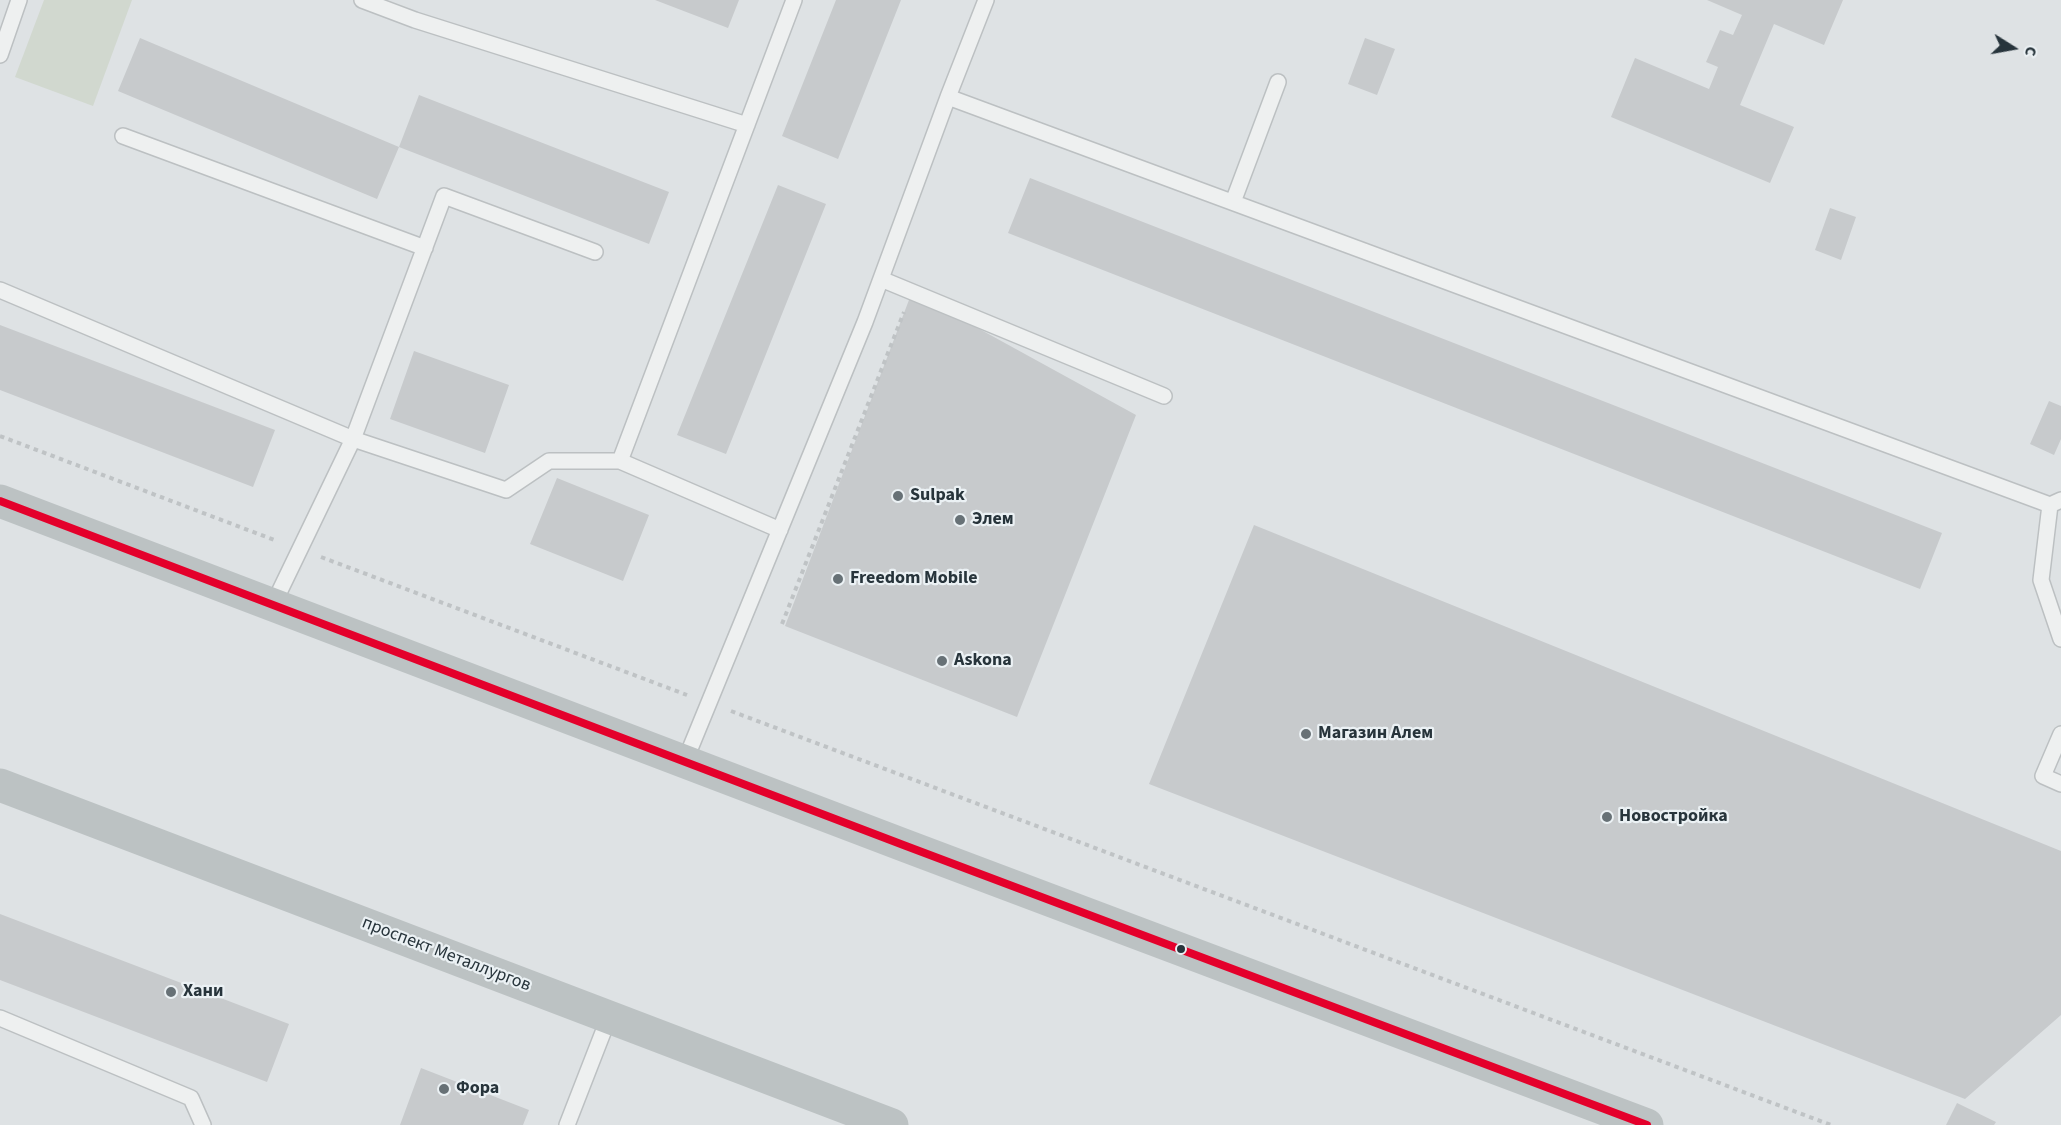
<!DOCTYPE html>
<html>
<head>
<meta charset="utf-8">
<style>
	body { margin:0 }
	#map { position:relative; width:2061px; height:1125px; overflow:hidden; background:#dee2e4; font-family:"Source Sans 3",sans-serif }
	canvas { display:block }
	.north { position:absolute; left:1983px; top:18px; width:60px; height:60px; -webkit-text-stroke:4px #ebf1f4; paint-order:stroke; rotate:101deg; font-size:16px; font-weight:700; line-height:24px; text-align:center; color:#27343b }
	.north::after { content:''; display:block; margin:auto; width:21px; height:27px; background:#27343b; clip-path:polygon(50% 0,100% 100%,50% 72%,0 100%) }
</style>
</head>
<body>
<div id="map">
<canvas width="2061" height="1125"></canvas>
<div class="north">С</div>
</div>
<script>
const context = document.querySelector('canvas').getContext('2d');
context.lineJoin = 'round';
function fill(path, color) {
  context.fillStyle = color;
  context.fill(path, 'evenodd');
}
function stroke(path, color, width, dash) {
  context.strokeStyle = color;
  context.lineWidth = width;
  context.lineCap = dash ? 'butt' : 'round';
  context.setLineDash(dash || []);
  context.stroke(path);
}
function label(font, color, halo, rows, align = 'center') {
  context.font = font + ' "Source Sans 3",sans-serif';
  context.lineWidth = 4.5;
  context.setLineDash([]);
  context.textBaseline = 'middle';
  context.strokeStyle = halo;
  context.fillStyle = color;
  for (const [text, x, y, turn = 0] of rows) {
    context.save();
    context.translate(x, y);
    context.rotate((+turn || 0) * Math.PI / 180);
    context.textAlign = isNaN(turn) ? turn : align;
    if (halo) context.strokeText(text, 0, 0);
    context.fillText(text, 0, 0);
    context.restore();
  }
}
fill(new Path2D(`
	M44,0H132L93,106L15,77Z`), '#d1d8cf');
fill(new Path2D(`
	M655,0H739L728,28Z
	M836,0H901L838,159L782,136Z
	M1707,0H1843L1824,45L1774,24L1740,105L1794,127L1770,183L1611,117L1635,58L1709,89L1718,67L1706,62L1720,30L1733,35L1742,15Z
	M140,38L399,147L377,199L118,91Z
	M1365,38L1395,49L1377,95L1348,84Z
	M419,95L669,192L649,244L399,147Z
	M1030,178L1942,533L1920,589L1008,233Z
	M778,185L826,204L726,454L677,435Z
	M1830,208L1856,217L1841,260L1815,250Z
	M912,292L1136,415L1017,717L785,626Z
	M0,325L275,430L253,487L0,390Z
	M414,351L509,385L485,453L390,419Z
	M2049,401L2061,406V439L2054,455L2030,444Z
	M557,478L649,515L623,581L530,544Z
	M1254,525L2061,851V1015L1965,1099L1149,784Z
	M0,914L289,1024L267,1082L0,980Z
	M421,1068L529,1110L523,1125H400Z
	M1957,1103L1996,1122L1994,1125H1946Z`), '#c7cacc');
const service = new Path2D(`
	M362,0L415,20L747,125
	M0,55L19,0
	M948,97L986,0
	M123,136L425,248
	M1233,202L1278,82
	M881,279L1164,396
	M0,290L353,439L444,196L595,252
	M2050,505L2041,580L2061,639
	M780,530L620,461L794,0
	M273,605L353,439L506,490L549,461H620
	M2061,734L2043,776L2061,784
	M685,761L865,322L948,97L2050,505L2061,500
	M0,1018L191,1098L203,1125
	M567,1125L609,1017`);
stroke(service, '#bcc0c2', 18);
stroke(new Path2D(`
	M0,436L277,541
	M321,557L687,695
	M782,624L904,312
	M731,711L1831,1125`), '#bfc3c5', 4, [4.5, 4.5]);
stroke(service, '#eef0f0', 15);
stroke(new Path2D(`
	M0,501L906,846L1647,1125
	M0,785L892,1125`), '#bcc2c3', 33);
stroke(new Path2D(`
	M0,501L906,846L1647,1125`), '#e4002b', 8);
for (const [x, y, r, color] of [
	[898,496,6,"#677176"],
	[960,520,6,"#677176"],
	[838,579,6,"#677176"],
	[942,661,6,"#677176"],
	[1306,734,6,"#677176"],
	[1607,817,6,"#677176"],
	[1181,949,5,"#27343b"],
	[171,992,6,"#677176"],
	[444,1089,6,"#677176"]
]) {
  const dot = new Path2D();
  dot.arc(x, y, r, 0, 2 * Math.PI);
  context.fillStyle = color;
  context.fill(dot);
  stroke(dot, '#ebf1f4', 2);
}
label('bold 18px', '#27343b', '#ebf1f4', [
	["Sulpak",910,496],
	["Элем",972,520],
	["Freedom Mobile",850,579],
	["Askona",954,661],
	["Магазин Алем",1318,734],
	["Новостройка",1619,817],
	["Хани",183,992],
	["Фора",456,1089]
], 'left');
label('18px', '#27343b', '#ebf1f4', [
	["проспект Металлургов",446,955,21]
]);
</script>
</body>
</html>
